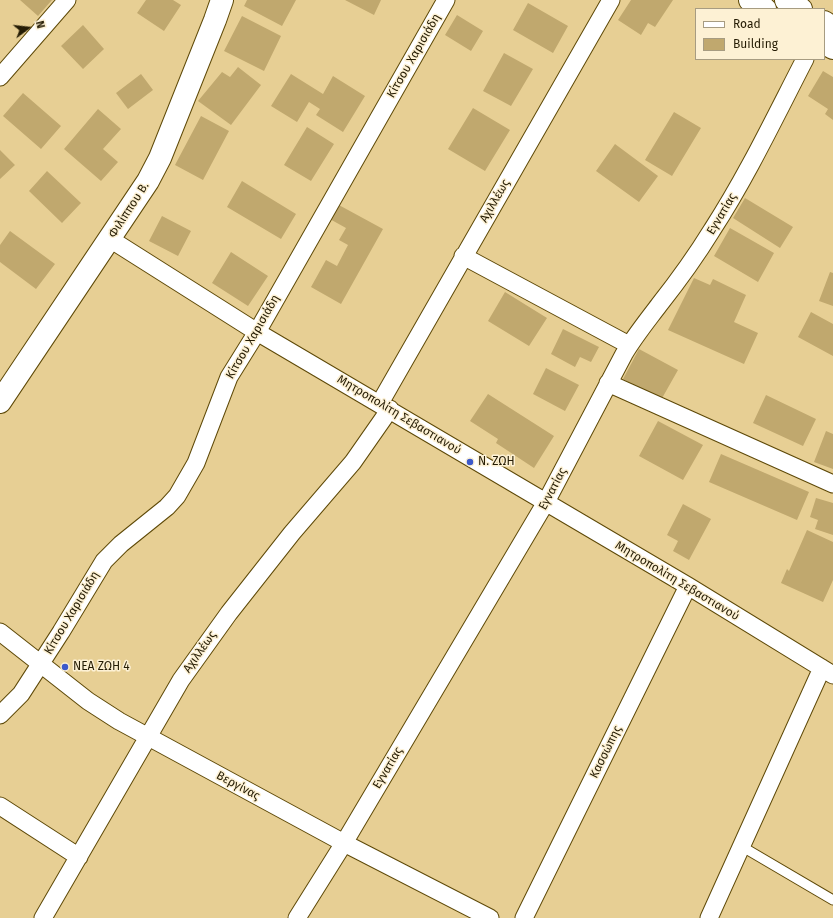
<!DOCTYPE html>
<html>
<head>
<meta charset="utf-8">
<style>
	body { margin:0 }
	#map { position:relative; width:833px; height:918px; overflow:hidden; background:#e7cf94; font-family:"Fira Sans",sans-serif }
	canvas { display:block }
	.legend { position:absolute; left:695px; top:8px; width:130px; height:52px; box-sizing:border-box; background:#fdf1d4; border:1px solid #a79c81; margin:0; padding:5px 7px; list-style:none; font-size:12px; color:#251c04 }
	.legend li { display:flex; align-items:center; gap:8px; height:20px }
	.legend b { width:20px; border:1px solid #a79c81 }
	.north { position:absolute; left:8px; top:8px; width:40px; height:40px; -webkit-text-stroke:3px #fdf1d4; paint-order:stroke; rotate:75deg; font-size:11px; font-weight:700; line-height:16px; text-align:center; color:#251c04 }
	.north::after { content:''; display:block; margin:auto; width:14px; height:18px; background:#251c04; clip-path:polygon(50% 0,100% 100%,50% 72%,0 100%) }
</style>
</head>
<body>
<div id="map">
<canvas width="833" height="918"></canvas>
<ul class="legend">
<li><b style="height:5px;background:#fff"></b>Road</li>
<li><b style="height:11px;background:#c0a86e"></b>Building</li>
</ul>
<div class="north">N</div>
</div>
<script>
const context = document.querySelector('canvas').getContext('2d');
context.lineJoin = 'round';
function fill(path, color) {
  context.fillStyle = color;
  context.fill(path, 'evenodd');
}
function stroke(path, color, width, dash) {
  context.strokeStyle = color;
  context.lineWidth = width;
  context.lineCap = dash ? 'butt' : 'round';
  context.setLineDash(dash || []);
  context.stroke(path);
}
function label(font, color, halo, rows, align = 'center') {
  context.font = font + ' "Fira Sans",sans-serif';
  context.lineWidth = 3;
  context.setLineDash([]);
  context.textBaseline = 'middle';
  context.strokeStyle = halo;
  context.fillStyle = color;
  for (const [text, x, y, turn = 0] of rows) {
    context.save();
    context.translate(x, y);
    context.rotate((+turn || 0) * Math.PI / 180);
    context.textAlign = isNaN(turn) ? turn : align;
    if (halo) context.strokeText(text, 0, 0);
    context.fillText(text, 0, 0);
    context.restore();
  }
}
fill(new Path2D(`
	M20,0H52L38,16Z
	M146,0H173L181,5L164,31L137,13Z
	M247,0H296L282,26L244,6Z
	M345,0H381L374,15Z
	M631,0H673L655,27L648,23L641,35L618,20Z
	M528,3L568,26L553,53L513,30Z
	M457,15L483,31L471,51L445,35Z
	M242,16L281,36L264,71L224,51Z
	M83,25L104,49L83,69L61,46Z
	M504,53L533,69L511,106L483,91Z
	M238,67L261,85L231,125L198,101L222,72L230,77Z
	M823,71L833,77V120L825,114L828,109L808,96Z
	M141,74L153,90L128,109L116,93Z
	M291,74L323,94L333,76L365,96L343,132L316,115L320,109L309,102L297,122L271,106Z
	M23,93L61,126L41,149L3,116Z
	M473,108L510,130L485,171L448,149Z
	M98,109L121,129L103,149L118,162L101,181L64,149Z
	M674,112L701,128L672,176L645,160Z
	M201,116L229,131L203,180L175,165Z
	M307,127L334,144L311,181L284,165Z
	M615,144L658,176L639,202L596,171Z
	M0,150L15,165L0,179Z
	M47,171L81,203L62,223L29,191Z
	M242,181L296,214L281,239L227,207Z
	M745,198L793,227L780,248L733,218Z
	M337,204L383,229L341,304L311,287L326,260L337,266L348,245L339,240L346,228L328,218Z
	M162,216L191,231L178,256L149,241Z
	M730,228L774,253L758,282L714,256Z
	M10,231L55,264L36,289L0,262V245Z
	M231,252L268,276L248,306L212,283Z
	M830,272L833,273V306L819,301Z
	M694,278L710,285L713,279L746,295L734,322L758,333L744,364L668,330Z
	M505,292L547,318L529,346L488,321Z
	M811,312L833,324V356L798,337Z
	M563,329L599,347L591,362L580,357L575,367L551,354Z
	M639,349L678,370L661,400L623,379Z
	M546,368L579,385L565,411L533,394Z
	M488,394L554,436L534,468L496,443L498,439L470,421Z
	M766,395L816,419L803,446L753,423Z
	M658,421L703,445L683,480L639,456Z
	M826,431L833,434V469L814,462Z
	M721,454L809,492L797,520L709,482Z
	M816,498L833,503V535L815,529L818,520L810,517Z
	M683,504L711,519L689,560L673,551L678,541L667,535Z
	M807,530L833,542V580L823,602L781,583L787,569L789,571Z`), '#c0a86e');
const lane = new Path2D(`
	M741,846L833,900`);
const street = new Path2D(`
	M0,77L67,0
	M110,239L257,332L688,586L833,675
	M463,256L629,345
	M608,383L833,484
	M380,403L611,0
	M0,632L88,701L119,721L344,843L490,918
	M0,715L21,694L61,632L104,561L121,544L167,507L177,496L196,463L229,377L257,332L446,0
	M0,806L79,857
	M43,918L181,680L229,613L292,533L353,462L390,409
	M297,918L344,843L546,502L624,354C634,337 647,321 659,305C678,281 696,256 712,230C747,176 775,117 805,59
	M524,918L688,586
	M709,918L822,668`);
const secondary = new Path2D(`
	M750,0L765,9
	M824,43L833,48
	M0,402L148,181L160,158L215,20L222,0`);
const highway = new Path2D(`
	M786,0L801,9
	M824,22L833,28`);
stroke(lane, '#5e4908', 11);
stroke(street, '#5e4908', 19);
stroke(secondary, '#5e4908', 24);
stroke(highway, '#5e4908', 24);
stroke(lane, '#fff', 9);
stroke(street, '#fff', 17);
stroke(secondary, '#fff', 22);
stroke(highway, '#fff', 22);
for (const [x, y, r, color] of [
	[470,462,4,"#3c59cb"],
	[65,667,4,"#3c59cb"]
]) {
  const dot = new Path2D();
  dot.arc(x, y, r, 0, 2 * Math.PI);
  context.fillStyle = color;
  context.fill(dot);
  stroke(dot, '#fdf1d4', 1.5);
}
label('12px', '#251c04', '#fdf1d4', [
	["Κίτσου Χαρισιάδη",414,56,-60],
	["Αχιλλέως",495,201,-60],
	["Φιλίππου Β.",129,210,-57],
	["Εγνατίας",722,214,-59],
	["Κίτσου Χαρισιάδη",253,337,-60],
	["Μητροπολίτη Σεβαστιανού",399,415,31],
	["Εγνατίας",553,489,-62],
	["Μητροπολίτη Σεβαστιανού",677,581,31],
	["Κίτσου Χαρισιάδη",72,613,-59],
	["Αχιλλέως",200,652,-55],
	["Κασσώπης",606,752,-64],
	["Εγνατίας",388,768,-59],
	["Βεργίνας",238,786,28]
]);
label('12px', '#251c04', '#fdf1d4', [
	["Ν. ΖΩΗ",478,462],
	["ΝΕΑ ΖΩΗ 4",73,667]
], 'left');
</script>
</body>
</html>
